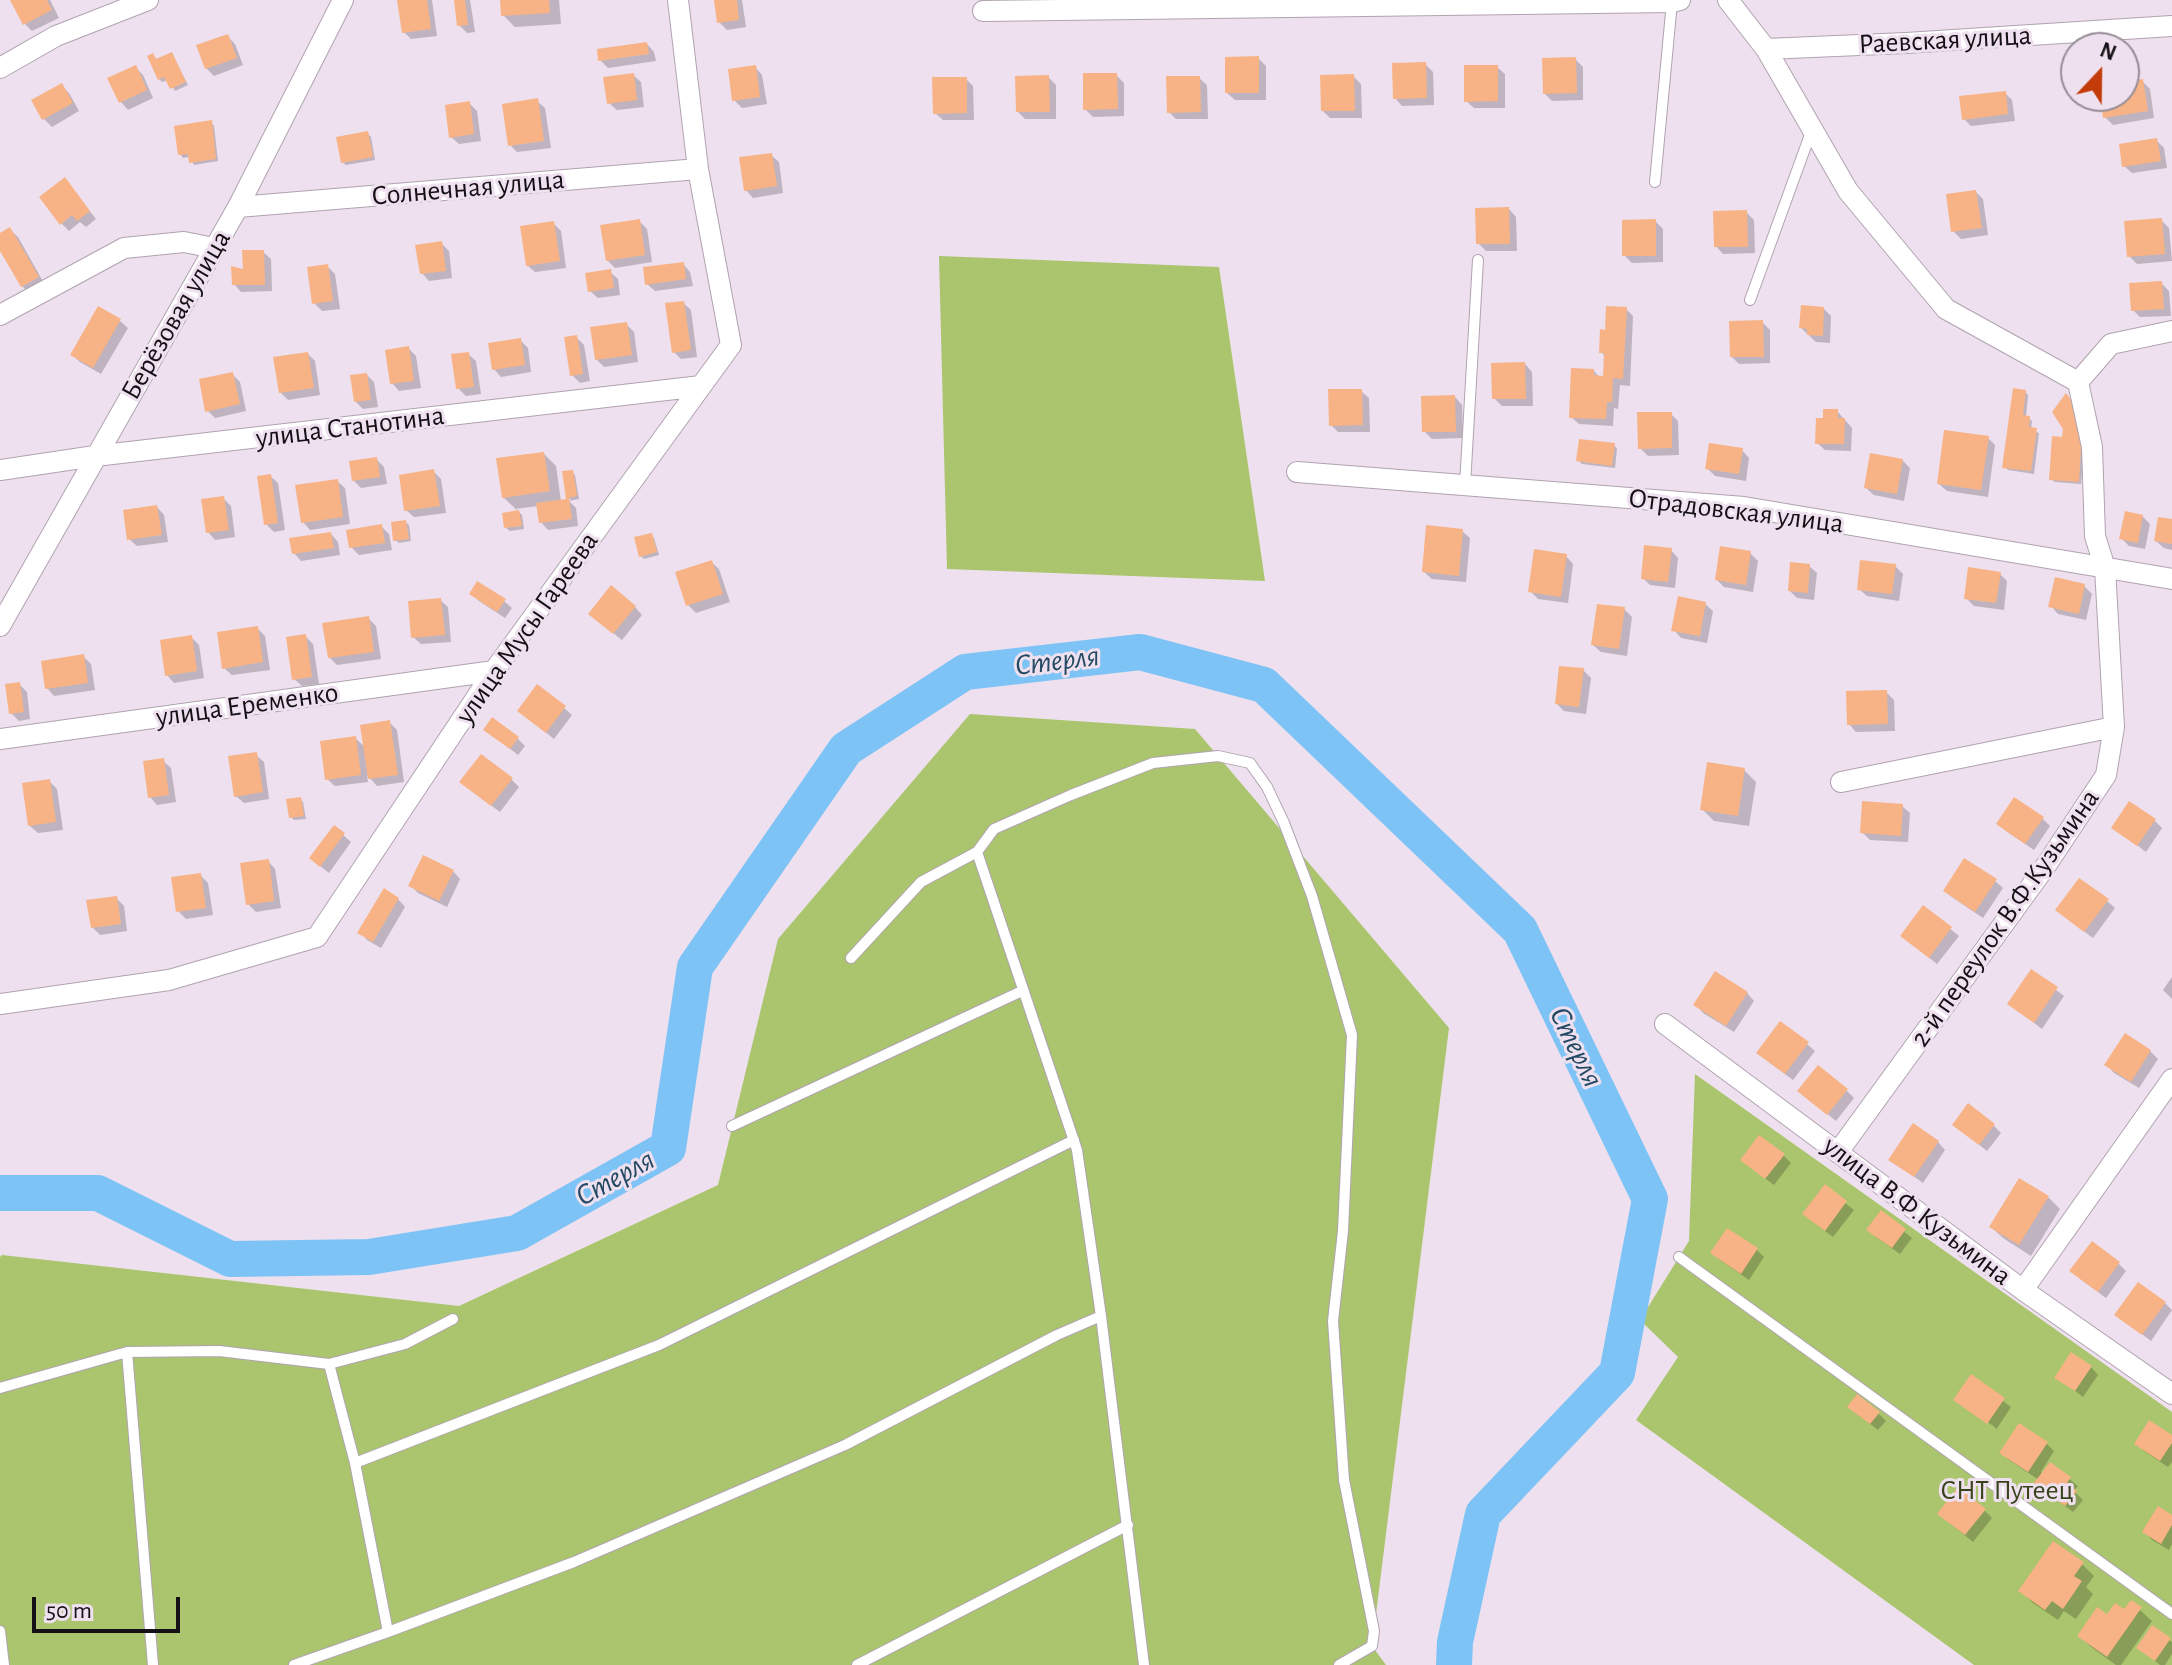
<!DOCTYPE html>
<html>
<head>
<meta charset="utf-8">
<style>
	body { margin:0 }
	#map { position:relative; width:2172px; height:1665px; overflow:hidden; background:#eee0ee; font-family:"Alegreya Sans",sans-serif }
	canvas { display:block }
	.north { position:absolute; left:2060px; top:32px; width:80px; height:80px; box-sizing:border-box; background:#eee0ee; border:2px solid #978d97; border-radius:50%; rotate:22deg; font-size:22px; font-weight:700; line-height:32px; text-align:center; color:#151015 }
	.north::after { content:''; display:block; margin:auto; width:28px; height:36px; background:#c33b09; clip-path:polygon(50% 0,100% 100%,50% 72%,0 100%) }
	.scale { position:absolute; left:32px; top:1597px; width:148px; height:36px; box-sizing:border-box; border:4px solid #151015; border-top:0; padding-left:10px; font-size:24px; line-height:28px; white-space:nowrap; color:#151015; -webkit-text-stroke:6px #eee0ee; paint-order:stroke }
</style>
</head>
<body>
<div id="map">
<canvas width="2172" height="1665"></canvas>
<div class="north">N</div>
<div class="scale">50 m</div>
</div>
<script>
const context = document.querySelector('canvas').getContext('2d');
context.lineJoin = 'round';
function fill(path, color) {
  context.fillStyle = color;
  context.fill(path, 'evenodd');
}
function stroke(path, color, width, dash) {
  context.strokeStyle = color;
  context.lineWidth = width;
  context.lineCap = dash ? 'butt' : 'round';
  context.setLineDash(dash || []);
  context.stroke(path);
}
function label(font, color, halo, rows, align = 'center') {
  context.font = font + ' "Alegreya Sans",sans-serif';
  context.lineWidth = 6;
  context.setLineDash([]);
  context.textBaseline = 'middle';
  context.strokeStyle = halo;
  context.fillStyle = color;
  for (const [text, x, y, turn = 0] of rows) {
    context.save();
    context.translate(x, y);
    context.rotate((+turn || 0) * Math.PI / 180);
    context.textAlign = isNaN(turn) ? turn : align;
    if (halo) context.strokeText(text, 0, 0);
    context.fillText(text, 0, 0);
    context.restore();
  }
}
fill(new Path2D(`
	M939,256L1219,267L1265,581L947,569Z
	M970,714L1195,729L1449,1028L1372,1646L1386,1665H0V1257L2,1255L459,1306L718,1185L778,939Z
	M1695,1074L2172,1412V1665H1974L1636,1420L1678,1357L1640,1320L1689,1241Z`), '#aac56d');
fill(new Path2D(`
	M12,0H50L59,18L32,31L25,24Z
	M399,0H432L437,36L411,39L404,32Z
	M456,0H470L475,32L467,33L459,25Z
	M502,0H559L561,24L515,27L503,15Z
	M716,0H742L746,27L727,30L719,22Z
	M227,36L235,44L243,65L214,76L206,68Z
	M647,44L654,52L656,61L608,68L600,60Z
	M172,54L188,85L175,91L168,80L162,82L159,79L153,56L156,59Z
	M1258,58L1266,66V100H1235L1227,93Z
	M1575,59L1583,67V100L1552,101L1544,93Z
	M1425,64L1433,72L1434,105L1402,106L1395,98Z
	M135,67L143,75L153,98L128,110L121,102Z
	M755,67L762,75L767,104L742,108L734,100Z
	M1497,67L1505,74V108H1474L1466,101Z
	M633,75L641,82L644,107L617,110L609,103Z
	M1116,75L1124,83V116L1093,117L1085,109Z
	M1353,76L1361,84L1362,118H1330L1323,111Z
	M1048,77L1056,85V119H1025L1018,112Z
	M1199,78L1207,85L1208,119H1176L1169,112Z
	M966,79L973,86L974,120H943L935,113Z
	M2142,81L2150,89L2154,118L2113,125L2105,117L2102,96H2124V84Z
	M62,86L69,93L79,111L52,127L44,119L34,101Z
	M2005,93L2012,100L2015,121L1971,126L1964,119Z
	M537,101L545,108L551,148L517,152L510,145Z
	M469,103L477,111L481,141L459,144L451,137Z
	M211,122L214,126L218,161L194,165L190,157L183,158L180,154Z
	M368,134L371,137L375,160L346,165L342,162Z
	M2156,140L2164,148L2167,168L2132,173L2124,166Z
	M771,155L779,162L783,193L753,198L746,190Z
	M65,180L96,219L86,227L80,222L69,231L61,223Z
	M1976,192L1983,199L1988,235L1961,239L1953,231Z
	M1509,209L1516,217L1517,251H1486L1478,243Z
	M1746,212L1754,220L1755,253L1723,254L1716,246Z
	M2161,220L2169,228L2172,261L2137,264L2129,256Z
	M639,221L647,229L652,262L615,268L607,260Z
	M1655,221L1663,229V262L1632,263L1624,255Z
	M553,223L561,231L566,268L535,272L527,265Z
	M10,230L18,237L45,285L30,294L22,286L0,247V236Z
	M441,243L449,251L452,278L429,281L422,273Z
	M263,252L271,259L272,291L241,292L234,284Z
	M683,264L690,272L693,286L655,291L647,284Z
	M327,266L335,274L340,309L322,311L314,303Z
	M610,272L618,279L620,295L598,298L590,291Z
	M2161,283L2169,291L2171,316L2140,317L2133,310Z
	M683,303L691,310L697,357L681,359L674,352Z
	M98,308L120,321L128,328L101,374L80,362L72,355Z
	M1823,308L1831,316L1830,343L1816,342L1801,328Z
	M1626,309L1633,316L1630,386L1620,385L1618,409L1614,408L1613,426L1579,424L1571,417L1594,371L1600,378H1605L1606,357L1601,352L1607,332Z
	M1762,322L1770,330V363L1739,364L1731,356Z
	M626,324L634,332L638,362L604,367L596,359Z
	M577,338L584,345L590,381L580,383L572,375Z
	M520,340L528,348L531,372L501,377L494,369Z
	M409,349L416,356L421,388L399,391L392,383Z
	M308,354L315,361L320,395L288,400L280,392Z
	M468,354L476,361L481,394L466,396L458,388Z
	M1525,364L1532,372L1533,406H1502L1494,398Z
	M232,374L240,382L246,411L215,418L207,410Z
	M367,375L374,382L378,407L363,409L356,402Z
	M1361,391L1369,398L1370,432H1338L1331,425Z
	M2025,392L2028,395L2026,417L2032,421L2031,430L2039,433L2034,474L2008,470L2005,467Z
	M1455,397L1462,405L1463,438L1432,439L1424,431Z
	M1837,411L1852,428L1851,451L1825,450L1817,443L1825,420Z
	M1671,414L1678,421L1679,455L1648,456L1640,448Z
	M2085,435L2081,484L2055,482L2051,479L2064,439Z
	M1988,438L1995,445L1988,497L1947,491L1939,484Z
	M1614,445L1617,449L1615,468L1582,464L1578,460Z
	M1742,450L1749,458L1746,481L1715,476L1707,468Z
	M544,454L556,466L561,501L571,500L568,497L572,472L575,475L579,499L569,501L576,508L578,526L548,530L541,522L538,506L515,509L519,512L503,497Z
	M376,459L384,467L387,484L361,488L353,480Z
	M1902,460L1910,468L1904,501L1874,495L1866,488Z
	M434,472L441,479L446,513L414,517L406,510Z
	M270,476L278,483L285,530L274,532L266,524Z
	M337,481L345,488L350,524L310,530L303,522Z
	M223,498L231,506L235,537L215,540L208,532Z
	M157,507L164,515L168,542L137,546L129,539Z
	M519,512L522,515L524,529L510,531L506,528Z
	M2142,516L2150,524L2145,549L2129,546L2121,538Z
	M2172,521V550L2164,548L2156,541Z
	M405,522L409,525L411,541L399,543L395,540Z
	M382,527L389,534L392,550L359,555L351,547Z
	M1462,531L1470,538L1466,582L1432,579L1424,572Z
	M331,534L338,542L340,555L301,561L294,553Z
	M651,535L654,538L659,555L644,559L641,556Z
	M1671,550L1678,558L1675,588L1650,585L1643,578Z
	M1750,553L1758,561L1753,592L1724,587L1717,580Z
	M1566,556L1573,564L1568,603L1538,599L1530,591Z
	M711,562L719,569L730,602L696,613L688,605L677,573Z
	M1809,566L1817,573L1814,600L1797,598L1790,591Z
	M1895,566L1903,574L1899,601L1867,596L1859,589Z
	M2000,574L2007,581L2004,610L1974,606L1966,598Z
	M2084,586L2092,594L2086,620L2058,614L2051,606Z
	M471,594L504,601L512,608L505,618L479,601Z
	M440,600L448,607L451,642L421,644L413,637Z
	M1705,604L1713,611L1707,643L1681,638L1674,630Z
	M635,607L642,615L622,640L598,621Z
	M1624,609L1632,617L1627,656L1601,652L1593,645Z
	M368,618L376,626L381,659L337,665L329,657Z
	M257,628L265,636L270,670L232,675L224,668Z
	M305,636L313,644L319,684L302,686L294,679Z
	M191,637L199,645L204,678L174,683L167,675Z
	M83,656L91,664L95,690L54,696L47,688Z
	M1583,670L1591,678L1586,714L1564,711L1557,704Z
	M19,684L27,692L30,719L19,721L11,713Z
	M1886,692L1894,700L1895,731L1856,732L1849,724Z
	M564,708L572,715L554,739L519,711Z
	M389,722L397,730L404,782L377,786L367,775L368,782L335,786L327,779L355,738L366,748Z
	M486,730L518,739L525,746L518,755Z
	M256,755L264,762L269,799L244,803L236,796Z
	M163,761L171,768L176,802L157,805L150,797Z
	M1744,770L1756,782L1749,826L1714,821L1702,809Z
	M511,779L519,787L500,812L469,789Z
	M49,781L57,789L63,830L38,833L30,826Z
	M300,799L303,802L306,819L294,820L291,817Z
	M1902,806L1910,813L1908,842L1870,840L1862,832Z
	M2043,819L2050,826L2034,850L2006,831L1998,824Z
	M2154,820L2162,828L2146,852L2113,827Z
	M334,827L351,842L329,873L319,865Z
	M268,861L275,869L281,908L256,912L248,904Z
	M453,871L460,879L447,907L418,893L410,885Z
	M200,875L208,883L213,915L186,919L178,911Z
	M1995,881L2003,888L1983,918L1953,898L1945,891Z
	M116,898L124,906L127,931L100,935L92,927Z
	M398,899L405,907L381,948L367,940L360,932Z
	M2107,901L2115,908L2093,938L2065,917Z
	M1924,908L1959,936L1937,964L1902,936Z
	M2032,972L2064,996L2042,1029L2010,1004Z
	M2172,977V999L2163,990Z
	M1747,993L1754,1001L1734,1032L1703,1013L1696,1005Z
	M2125,1036L2150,1051L2158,1059L2139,1088L2114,1073L2107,1065Z
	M1807,1044L1815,1051L1793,1080L1766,1060Z
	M1846,1090L1854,1098L1836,1121L1808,1098Z
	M1954,1125H1993L2001,1133L1987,1151Z
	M1938,1142L1945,1150L1923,1183L1890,1159Z
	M1783,1155L1791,1163L1774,1185L1750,1167Z
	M1825,1187L1854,1210L1833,1237L1812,1221Z
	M2048,1197L2060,1209L2031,1256L2003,1238L1991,1227Z
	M1881,1213L1912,1238L1900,1254L1876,1237Z
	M1757,1250L1764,1257L1749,1280L1720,1260L1713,1253Z
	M2119,1264L2126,1271L2106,1298L2079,1278Z
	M2165,1303L2172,1310L2151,1341L2117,1315Z
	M2091,1367L2098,1375L2083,1397L2057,1377Z
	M1971,1377L2011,1407L1996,1430V1428L1961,1403Z
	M1878,1413L1886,1421L1878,1430L1857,1414Z
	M2020,1425L2047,1444L2054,1451L2041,1472L2043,1474L2051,1464L2078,1486L2074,1491L2083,1500L2073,1512L2044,1490L2039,1480L2009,1460L2001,1452Z
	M2172,1437V1462L2168,1467L2144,1451L2136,1443Z
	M1984,1510L1992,1518L1973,1542L1947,1521Z
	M2172,1517V1544L2169,1550L2152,1540L2145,1532Z
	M2082,1564L2094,1576L2086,1587L2093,1594L2076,1619L2064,1611L2058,1620L2033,1603L2021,1591Z
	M2131,1602L2152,1621L2121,1665H2116L2091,1647L2079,1635L2107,1617L2124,1612Z
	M2169,1640L2172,1642V1654L2165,1665H2160L2139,1648Z`), '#0003');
stroke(new Path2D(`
	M0,1193H98L230,1259L369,1257L517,1233L668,1148L695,967L846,749L965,672L1140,652L1264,685L1520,930L1650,1199L1617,1373L1483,1514L1455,1642L1454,1665`), '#7ec3f5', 36);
fill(new Path2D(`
	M10,0H47L52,10L23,25Z
	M397,0H427L431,29L402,33Z
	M454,0H465L468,25L457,26Z
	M500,0H549L550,13L501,16Z
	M714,0H737L739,20L717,23Z
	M228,34L237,58L205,69L196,45Z
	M647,42L649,54L598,61L597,49Z
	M172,52L186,82L170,89L164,77L158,80L147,56L153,53L156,59Z
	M1259,56V93H1225V57Z
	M1576,57L1577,93L1543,94L1542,58Z
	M1426,62L1427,98L1393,99L1392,63Z
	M136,65L147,90L119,103L107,78Z
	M756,65L760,97L732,101L728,69Z
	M1464,65H1498V101L1464,102Z
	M634,73L637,100L607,104L603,77Z
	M1083,73H1117L1118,109L1083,110Z
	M1354,74L1355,111H1321L1320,75Z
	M1049,75L1050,112H1016L1015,76Z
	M1166,76H1200L1201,112L1167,113Z
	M932,77H967V113L933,114Z
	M2143,79L2148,111L2103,118L2100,96H2124V82Z
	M62,83L73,103L42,120L31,100Z
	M2006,91L2008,114L1962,120L1959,96Z
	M538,98L544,141L508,146L502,104Z
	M470,101L474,134L449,138L445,105Z
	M212,120L216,159L189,163L188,154L178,155L174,126Z
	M368,131L373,157L341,163L336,137Z
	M2157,138L2161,161L2122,167L2119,144Z
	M772,153L777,186L744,191L739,157Z
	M65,177L90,211L77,221L72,215L60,225L39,197Z
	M1976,190L1982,228L1951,232L1946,194Z
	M1509,207L1510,244H1476L1475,208Z
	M1747,210L1748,247H1714L1713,211Z
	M2162,218L2165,254L2127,257L2124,221Z
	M640,219L645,255L606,261L600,225Z
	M1656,219V256H1622V220Z
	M554,221L560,261L526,266L520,226Z
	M10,227L39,277L21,287L0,251V233Z
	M442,241L446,271L420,274L415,245Z
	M242,250H264L265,285H232L231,266L243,269Z
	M684,262L686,279L645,285L643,267Z
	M328,264L333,301L312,304L307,267Z
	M611,269L614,288L588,292L585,273Z
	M2162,281L2164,309L2131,311L2129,283Z
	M684,301L691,350L672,353L665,303Z
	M1801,305L1824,307L1823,336L1807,335V329L1799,328Z
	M98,306L121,319L93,368L70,355Z
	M1606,306L1627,307L1623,379L1613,378L1612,402H1607L1606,419L1569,418L1571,368L1594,369V375L1603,376L1604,353H1599L1600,329L1605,330Z
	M1763,320L1764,357H1730L1729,321Z
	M627,322L632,355L595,360L590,327Z
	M577,335L583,374L570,376L564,337Z
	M521,338L525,365L492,370L488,343Z
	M409,346L414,381L390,384L385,350Z
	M308,352L314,388L279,393L273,357Z
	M469,352L474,387L456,389L451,354Z
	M1525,362L1526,399H1492L1491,363Z
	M233,372L240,404L205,412L199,379Z
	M367,373L371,400L354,402L350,375Z
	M2013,388L2026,390L2023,415L2030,416L2029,427L2037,428L2031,471L2002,468Z
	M1328,389H1362L1363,425L1329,426Z
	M2066,393L2080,412L2082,431L2079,482L2049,480L2052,436L2062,437L2063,429L2052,412Z
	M1455,395L1456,432H1422L1421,396Z
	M1823,409H1838V418H1845L1844,444H1815L1816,418H1823Z
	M1637,412H1672V448L1638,449Z
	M1944,430L1989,436L1981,490L1937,484Z
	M1579,439L1615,443L1612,466L1576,461Z
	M1709,443L1743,448L1739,474L1705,469Z
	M544,452L550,491L502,498L496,458Z
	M1870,453L1903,459L1897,494L1864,488Z
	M377,457L380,477L352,481L349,461Z
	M434,469L440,506L404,511L399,475Z
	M573,470L577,496L569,498L572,519L539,523L536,503L566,499L562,471Z
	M271,474L278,523L264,525L257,476Z
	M338,479L343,517L301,523L295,485Z
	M224,496L229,530L206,533L201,499Z
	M157,505L162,535L127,540L123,510Z
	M519,510L522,526L504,528L502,513Z
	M2125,511L2143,515L2138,543L2119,539Z
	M2158,517L2172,519V544L2154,541Z
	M406,520L409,539L393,541L391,522Z
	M382,524L385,543L349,548L346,530Z
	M1426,525L1463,529L1459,576L1422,572Z
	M331,532L334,548L292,554L289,538Z
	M652,533L657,552L639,557L634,537Z
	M1644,545L1672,548L1668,582L1641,579Z
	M1720,546L1751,551L1746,585L1715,580Z
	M1534,549L1567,554L1561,597L1528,592Z
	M712,560L723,594L686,606L675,572Z
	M1860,560L1896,564L1892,594L1857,590Z
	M1790,562L1810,564L1808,593L1788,591Z
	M1968,567L2001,572L1996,603L1964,599Z
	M2055,577L2085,584L2079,614L2048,607Z
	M477,581L506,599L497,612L469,594Z
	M611,585L636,606L613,634L588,614Z
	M1678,596L1706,602L1700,636L1671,631Z
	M441,598L445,635L411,638L408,601Z
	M1597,604L1625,607L1619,649L1591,645Z
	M369,616L374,652L328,658L322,623Z
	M258,626L263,662L222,669L217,632Z
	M306,634L312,677L292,680L286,637Z
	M192,635L197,671L165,676L160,640Z
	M84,654L88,683L45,689L41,661Z
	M1559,666L1584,668L1579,707L1555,704Z
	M20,682L24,712L9,714L5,684Z
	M537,684L566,706L546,733L517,711Z
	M1887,690L1888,724L1847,725L1846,691Z
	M492,717L519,737L510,749L483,730Z
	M390,720L398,775L368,779L360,725Z
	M356,736L361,775L325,780L320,741Z
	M257,752L263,792L234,797L228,756Z
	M481,754L513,778L491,806L459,782Z
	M164,758L169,795L148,798L143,761Z
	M1707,762L1745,768L1738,816L1700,810Z
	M50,779L56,822L28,826L22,783Z
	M301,797L304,816L289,818L286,799Z
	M2014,797L2044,817L2025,844L1996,824Z
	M1862,801L1903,804L1901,836L1860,833Z
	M2129,801L2156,819L2137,846L2111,828Z
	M334,825L345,833L320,867L309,858Z
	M423,855L454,870L439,901L408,886Z
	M1964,858L1997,879L1975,912L1943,891Z
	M269,859L274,901L246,905L240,863Z
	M201,873L206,908L176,912L171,877Z
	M2079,878L2109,899L2084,932L2055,910Z
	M384,888L399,898L373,942L357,933Z
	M117,896L121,924L91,928L86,900Z
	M1923,905L1952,927L1929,958L1900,936Z
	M2031,969L2058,987L2034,1023L2007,1004Z
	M1715,971L1748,992L1726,1026L1693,1005Z
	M1780,1021L1809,1042L1785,1074L1756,1053Z
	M2125,1033L2151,1050L2131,1082L2104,1065Z
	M1818,1065L1848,1089L1827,1115L1797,1091Z
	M1968,1103L1995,1124L1979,1145L1952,1125Z
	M1913,1123L1939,1141L1914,1177L1888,1160Z
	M1759,1135L1785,1154L1765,1179L1740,1160Z
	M2019,1178L2049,1196L2019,1245L1989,1227Z
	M1825,1184L1847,1201L1825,1231L1802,1214Z
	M1881,1210L1906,1229L1892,1248L1866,1230Z
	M1727,1228L1758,1248L1741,1274L1710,1253Z
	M2092,1241L2120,1262L2098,1292L2069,1271Z
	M2138,1282L2166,1302L2142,1335L2114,1315Z
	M2071,1352L2092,1366L2075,1391L2054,1378Z
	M1971,1374L2005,1398L1987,1424L1953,1400Z
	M1857,1394L1880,1412L1870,1424L1847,1407Z
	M2149,1420L2172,1435V1443L2160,1461L2134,1444Z
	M2019,1423L2048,1442L2028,1472L1999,1453Z
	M2050,1462L2071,1477L2067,1483L2077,1491L2065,1506L2034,1483Z
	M1958,1487L1986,1509L1965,1535L1937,1514Z
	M2158,1506L2172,1515V1525L2161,1544L2142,1532Z
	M2053,1541L2084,1562L2074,1576L2082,1581L2063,1609L2052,1601L2045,1610L2018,1591Z
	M2131,1600L2142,1607L2107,1657L2077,1636L2097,1607L2107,1614L2115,1603L2124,1609Z
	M2152,1625L2171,1638L2155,1661L2136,1648Z`), '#f7b385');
const lane = new Path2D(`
	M1655,182L1672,2
	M1750,300L1811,132
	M1465,485L1478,260
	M977,852L994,829L1071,795L1153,763L1218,756L1250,763L1267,787L1284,823L1312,896L1352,1035L1343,1231L1333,1321L1344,1480L1374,1631L1372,1646L1339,1665
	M851,958L921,882L977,852L1077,1150L1101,1316L1144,1665
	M732,1126L1022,991
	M1679,1257L2172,1614
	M127,1352L153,1665
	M329,1364L405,1344L453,1319
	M0,1388L127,1352L219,1351L329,1364L355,1463L388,1632
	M355,1463L659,1345L1074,1140
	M0,1631L4,1665
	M294,1665L388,1632L574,1562L845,1445L1057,1335L1101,1316
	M857,1665L1128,1525`);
const street = new Path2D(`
	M1728,0L1766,49L1848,191L1946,309L2078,382L2092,447L2095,536L2105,568L2114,727L2106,775L2045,867L1838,1152
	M983,11L1672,2L1680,0
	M1766,49L1906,43L2172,26
	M0,68L56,36L148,0
	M238,207L698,169
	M0,315L124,248L184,242L214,248
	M2078,382L2111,344L2172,331
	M0,470L95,456L701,386
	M1297,472L1744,507L2172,579
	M0,626L238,207L343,0
	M0,739L494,671
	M1841,782L2114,727
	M0,1004L169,980L317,937L494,671L731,345L698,169L678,0
	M1665,1024L2023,1290L2172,1394
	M2023,1290L2172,1079`);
stroke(lane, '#b0a3b0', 12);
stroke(street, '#b0a3b0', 22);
stroke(lane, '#fff', 10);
stroke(street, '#fff', 20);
label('28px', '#151015', '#eee0ee', [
	["Раевская улица",1945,40,-3],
	["Солнечная улица",468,188,-5],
	["Берёзовая улица",176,315,-60],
	["улица Станотина",350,427,-7],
	["Отрадовская улица",1736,511,7],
	["улица Мусы Гареева",527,628,-55],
	["улица Еременко",247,705,-8],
	["2-й переулок В.Ф.Кузьмина",2005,918,-55],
	["улица В.Ф.Кузьмина",1917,1211,37]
]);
label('28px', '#38431c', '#eee0ee', [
	["СНТ Путеец",2007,1491]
]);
label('italic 30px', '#234963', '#eee0ee', [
	["Стерля",1057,661,-7],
	["Стерля",1576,1047,64],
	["Стерля",615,1178,-29]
]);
</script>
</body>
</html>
